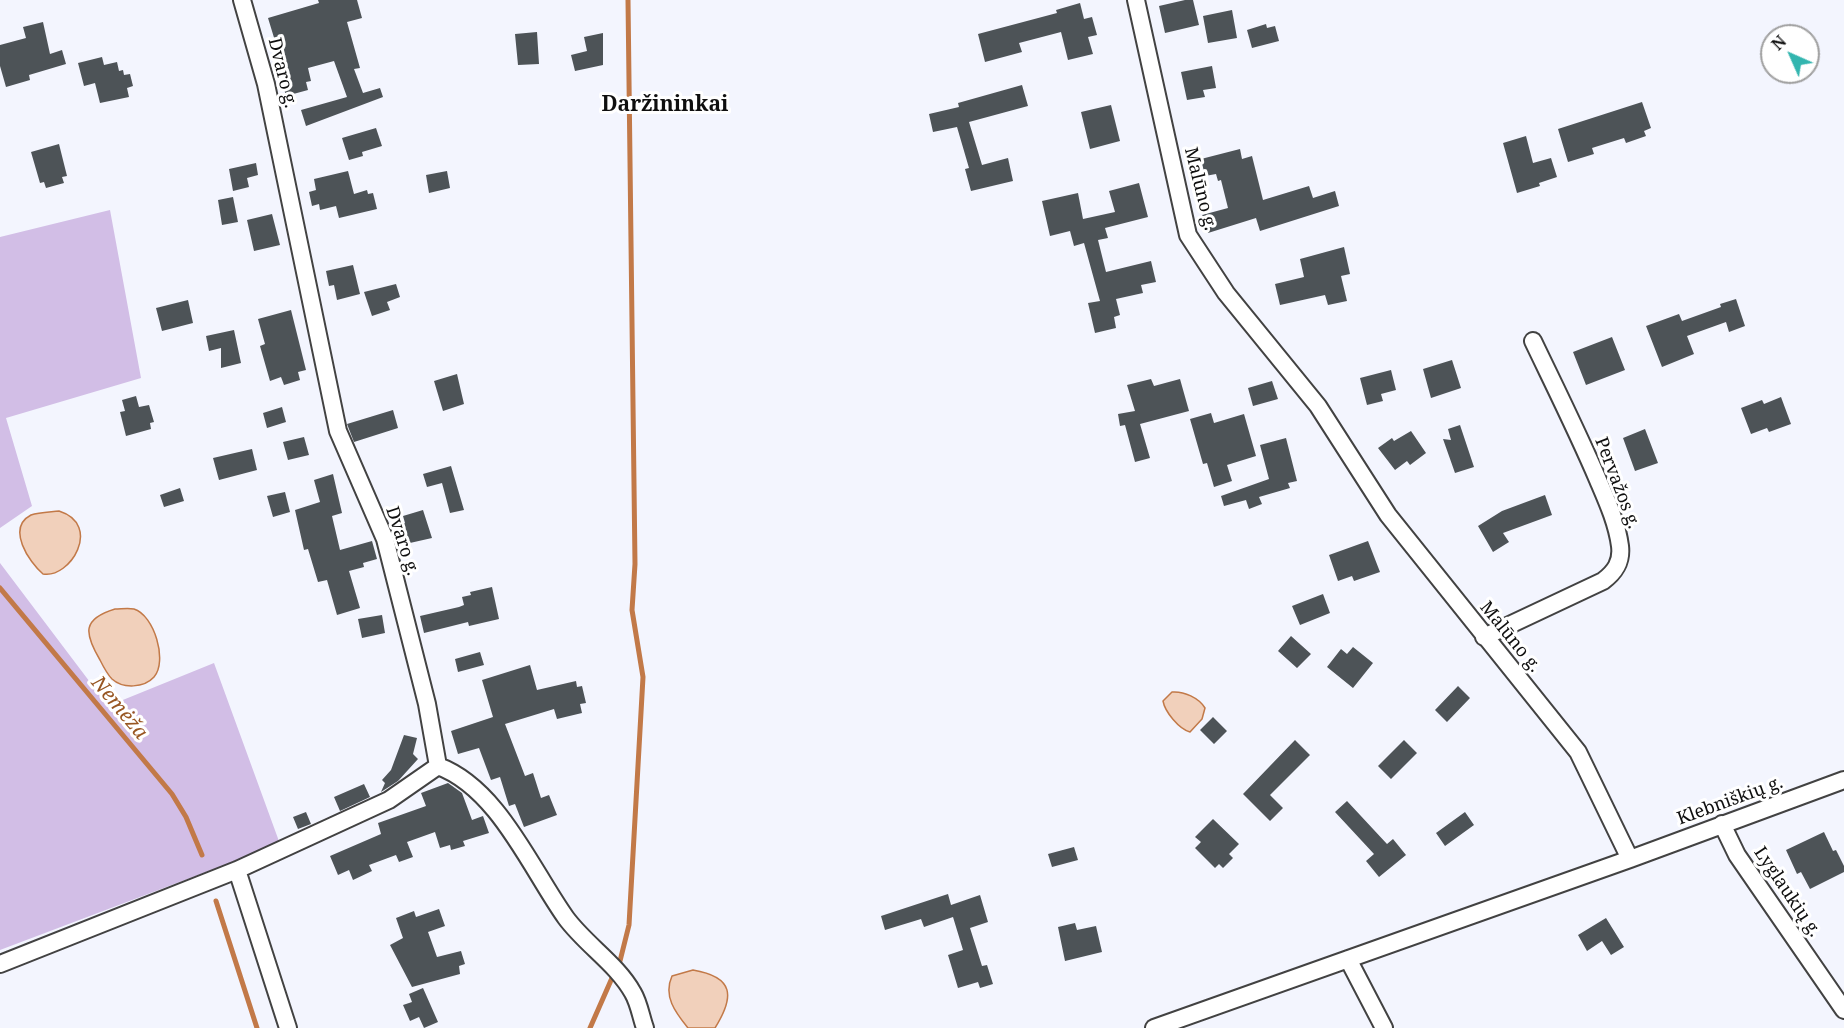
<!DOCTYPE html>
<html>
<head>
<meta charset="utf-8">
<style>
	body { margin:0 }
	#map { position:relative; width:1844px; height:1028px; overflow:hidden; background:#f3f5fe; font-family:"Noto Serif",serif }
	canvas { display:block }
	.north { position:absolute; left:1760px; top:24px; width:60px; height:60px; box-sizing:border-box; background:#fff; border:2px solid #9f9f9f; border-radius:50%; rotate:315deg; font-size:16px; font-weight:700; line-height:24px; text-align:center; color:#0f0f0f }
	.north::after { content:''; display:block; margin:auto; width:21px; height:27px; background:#32b5af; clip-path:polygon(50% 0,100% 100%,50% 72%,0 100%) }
</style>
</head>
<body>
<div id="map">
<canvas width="1844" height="1028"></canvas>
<div class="north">N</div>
</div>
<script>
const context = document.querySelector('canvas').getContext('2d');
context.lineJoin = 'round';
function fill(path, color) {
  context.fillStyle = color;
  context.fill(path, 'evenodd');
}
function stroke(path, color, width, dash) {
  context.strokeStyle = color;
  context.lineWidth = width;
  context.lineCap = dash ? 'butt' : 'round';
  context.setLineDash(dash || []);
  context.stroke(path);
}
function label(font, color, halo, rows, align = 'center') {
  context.font = font + ' "Noto Serif",serif';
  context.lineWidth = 6;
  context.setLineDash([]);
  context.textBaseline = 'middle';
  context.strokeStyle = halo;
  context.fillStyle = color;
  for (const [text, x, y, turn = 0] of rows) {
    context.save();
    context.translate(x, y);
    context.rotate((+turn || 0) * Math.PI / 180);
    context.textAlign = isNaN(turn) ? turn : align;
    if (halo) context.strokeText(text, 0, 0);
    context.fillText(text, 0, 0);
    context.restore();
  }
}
fill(new Path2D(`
	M110,210L141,378L6,418L32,506L0,528V237Z
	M0,563L108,706L214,663L280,844L0,950Z`), '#d2bee6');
const water = new Path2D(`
	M59,511C103,525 70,579 43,574C29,562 6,528 31,515C39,512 51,512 59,511Z
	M115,609C121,609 128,608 134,609C154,615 168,661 154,677C144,688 123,689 112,679C107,674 103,666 100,660C84,633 82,619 115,609Z
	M1172,692C1184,691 1199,698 1205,708L1202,719L1190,732C1179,729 1165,712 1163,701Z
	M693,970C734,977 735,996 715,1028H688C675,1012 663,996 672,976Z`);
fill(water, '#f1d0bb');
stroke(water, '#c27948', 1.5);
stroke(new Path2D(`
	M0,588L172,794L186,817L202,855
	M216,901L257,1028
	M620,961L629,925L643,677L632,610L635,564L628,0
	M590,1028L612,978`), '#c27948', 5);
fill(new Path2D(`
	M318,0H357L362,18L347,22L360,68L354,69L363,93L380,88L383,97L306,126L301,110L347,97L334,61L308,68L311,81L306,82L308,90L286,96L275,55L279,54L268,18L319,3Z
	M1185,0H1193L1199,25L1165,33L1159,6Z
	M1080,3L1084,19L1092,17L1097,35L1088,37L1093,54L1068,60L1061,32L1019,43L1022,52L985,62L978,34L1057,13L1056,10Z
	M1232,10L1237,38L1208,43L1203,16Z
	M43,22L50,54L62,50L66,64L29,75L30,80L6,87L0,66V45L26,38L23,27Z
	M1266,24L1267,28L1275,26L1279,41L1252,48L1247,30Z
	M537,32L539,64L518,65L515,34Z
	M603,33V65L575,71L571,55L587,51L584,37Z
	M102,57L104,65L117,62L119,71L123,70L124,75L130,74L133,86L127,88L129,97L100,103L95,83L84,86L78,63Z
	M1212,66L1216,88L1203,90L1205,97L1187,100L1181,72Z
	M1022,85L1028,106L969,122L982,165L1008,158L1013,181L971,191L965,169L969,168L957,127L933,132L929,114L959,107L958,103Z
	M1642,102L1651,128L1644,131L1646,136L1626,143L1624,138L1592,148L1594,154L1568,162L1558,129Z
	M1111,105L1120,141L1090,149L1081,112Z
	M376,128L382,146L362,152L363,156L349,160L342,138Z
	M1526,136L1533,163L1551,158L1557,177L1539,183L1540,186L1517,193L1503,143Z
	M59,144L67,176L62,177L64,183L46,188L44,182L40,183L31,152Z
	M1240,149L1242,159L1252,156L1263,200L1309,186L1313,198L1335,191L1339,206L1260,231L1256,218L1208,233L1202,215L1228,208L1221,180L1218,181L1216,174L1205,176L1201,159Z
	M256,163L258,175L247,178L249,187L233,191L229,169Z
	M348,171L354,194L367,190L368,194L373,193L377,209L339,218L336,206L320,210L319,204L312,206L309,192L316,190L314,179Z
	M447,171L450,188L429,193L426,175Z
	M1139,183L1148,217L1105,228L1108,238L1098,240L1106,272L1151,261L1156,282L1141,285L1143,293L1116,299L1120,315L1114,317L1116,328L1095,333L1088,303L1100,301L1084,243L1074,246L1070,231L1050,236L1042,201L1078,193L1083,219L1115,212L1109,191Z
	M233,197L238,222L222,225L218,200Z
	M272,214L280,245L254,251L247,220Z
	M1344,247L1350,274L1341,276L1347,301L1328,305L1325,295L1280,305L1275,284L1304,277L1300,259Z
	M353,265L360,294L337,300L334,285L329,286L326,271Z
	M396,284L400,297L387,302L390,310L372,316L364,292Z
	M1736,299L1745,326L1729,332L1726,322L1687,336L1694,354L1662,367L1646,326L1679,314L1682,321L1721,307L1720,304Z
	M188,300L193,323L162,331L156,308Z
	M291,310L306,370L298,372L300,380L284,385L281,377L270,381L260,346L265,344L258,319Z
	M234,330L241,363L221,368V348L209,351L206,336Z
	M1612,337L1625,370L1586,385L1573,352Z
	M1452,360L1461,388L1431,398L1423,369Z
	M1391,370L1396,390L1381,394L1383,401L1367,405L1360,378Z
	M457,374L464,404L443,411L434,381Z
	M1151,379L1154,386L1180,379L1189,411L1140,424L1150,458L1135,462L1125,425L1120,426L1118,414L1135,411L1127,385Z
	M1272,381L1278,399L1253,406L1248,388Z
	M136,396L139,407L149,405L154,422L150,423L151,429L126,436L120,412L125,411L122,400Z
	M1781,397L1791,424L1769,432L1767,428L1751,434L1741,408L1762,400L1764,404Z
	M282,407L286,422L267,428L263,413Z
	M393,410L398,428L354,442L347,424Z
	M1211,413L1214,423L1244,414L1256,456L1227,465L1232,481L1214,487L1207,463L1203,464L1190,419Z
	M1460,425L1474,467L1455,473L1443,439L1451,440L1448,429Z
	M1645,429L1658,463L1635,471L1623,438Z
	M1411,431L1426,453L1410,465L1407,461L1395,470L1378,448L1392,438L1394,441Z
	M304,437L309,455L288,460L283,442Z
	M1286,438L1297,481L1288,483L1290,488L1259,497L1262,504L1249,509L1246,500L1224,506L1221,496L1269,479L1260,445Z
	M252,449L257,470L219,480L213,458Z
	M451,466L464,510L450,513L442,483L427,487L423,474Z
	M333,474L342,513L332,516L340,550L372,541L377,559L363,563L364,567L349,571L360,608L337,615L327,580L318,582L308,549L304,550L295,510L320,502L314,480Z
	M180,488L184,501L164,507L160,495Z
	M285,492L290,512L273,517L267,496Z
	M1545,495L1552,515L1503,533L1509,542L1493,552L1478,526L1502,511Z
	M423,510L432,538L401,545L395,527L405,523L403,516Z
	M1368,541L1380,572L1354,581L1352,576L1338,581L1329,555Z
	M492,587L499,619L469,626L468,622L424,633L420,616L459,607L464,605L462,597L471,595L470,592Z
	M1323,594L1330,613L1300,625L1292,606Z
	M382,615L385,633L362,638L358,619Z
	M1291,636L1311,654L1297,668L1278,651Z
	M1353,647L1373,663L1353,688L1327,667L1341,649L1347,654Z
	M480,652L484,665L458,672L455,659Z
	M530,665L537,690L576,681L577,687L582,686L586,703L580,704L582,713L557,719L554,709L505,724L525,776L533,773L541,798L549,795L557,815L524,827L515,804L509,806L500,777L491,780L479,748L458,754L451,731L493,717L482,680Z
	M1458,686L1470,698L1447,722L1435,710Z
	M1213,717L1227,731L1214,744L1200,730Z
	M404,735L417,738L413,754L418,759L398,781L381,792L385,783L382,780L391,770Z
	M1295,740L1310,755L1270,795L1283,808L1270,821L1243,794Z
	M1404,740L1417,753L1391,779L1378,766Z
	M448,783L462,793L472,820L483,816L489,833L463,841L465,846L451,850L450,845L440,848L435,832L407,842L413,857L399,862L396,855L369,865L372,871L353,880L349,870L338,875L330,856L381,834L378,823L426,806L421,793Z
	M364,784L370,797L340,811L334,797Z
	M1347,801L1387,844L1393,839L1406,855L1379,877L1366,861L1374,854L1335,812Z
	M306,812L311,824L298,829L293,817Z
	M1465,812L1474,825L1445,846L1436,833Z
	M1213,819L1239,844L1229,854L1233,858L1223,868L1219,864L1215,868L1195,848L1201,842L1195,837Z
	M1824,832L1833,851L1836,850L1844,866V872L1810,889L1801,872L1797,874L1786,850Z
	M1074,847L1078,860L1052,867L1048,854Z
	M948,894L951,905L980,895L988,922L970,928L982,966L987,965L993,984L980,988L978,982L958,988L948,955L963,950L953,917L924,927L921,919L885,930L881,916Z
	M439,909L445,926L428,932L437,957L461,951L465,964L459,966L460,974L412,987L390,945L403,938L396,918L414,911L416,917Z
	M1606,918L1624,947L1611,955L1602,941L1587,951L1578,935Z
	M1075,923L1077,930L1096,926L1102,952L1065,961L1058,927Z
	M423,988L438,1022L424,1028L419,1017L410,1021L403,1005L412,1002L409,994Z`), '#4d5357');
const minor = new Path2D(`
	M242,0L266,84L338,431L385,539L427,704L438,766
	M1136,0L1188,235L1226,293L1318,406L1388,515L1578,752L1630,859
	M1484,637L1603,581C1615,572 1622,562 1620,546C1617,523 1607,501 1598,480C1578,433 1555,387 1533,341
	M438,766C498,788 531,869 566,918C586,945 617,964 633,993C639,1003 641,1017 645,1028
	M1722,824L1737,855L1844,1010
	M237,870L288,1028
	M1348,959L1384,1028
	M0,964L237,870L389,800L438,766
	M1154,1028L1630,859L1844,780`);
stroke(minor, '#424242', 20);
stroke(minor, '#fff', 16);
label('18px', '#0f0f0f', '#fff', [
	["Dvaro g.",282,73,76],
	["Malūno g.",1200,189,76],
	["Pervažos g.",1617,483,69],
	["Dvaro g.",402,541,72],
	["Malūno g.",1510,637,51],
	["Klebniškių g.",1730,801,-20],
	["Lyglaukių g.",1787,892,56]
]);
label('italic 20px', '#985622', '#fff', [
	["Nemėža",119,708,50]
]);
label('bold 21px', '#0f0f0f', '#fff', [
	["Daržininkai",665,105]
]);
</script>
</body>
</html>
